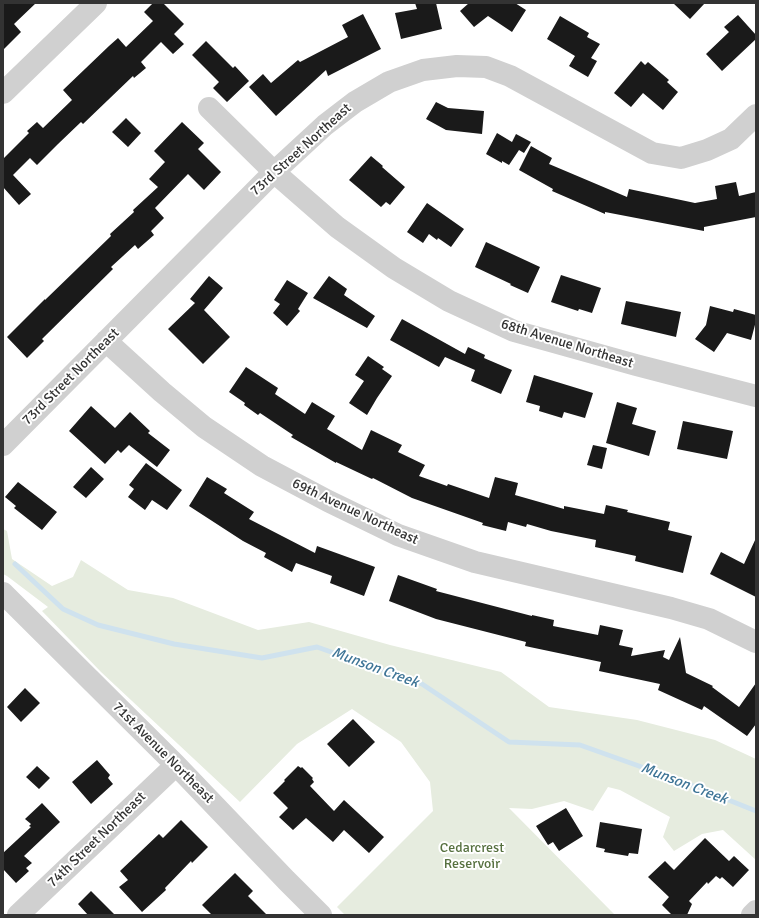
<!DOCTYPE html>
<html>
<head>
<meta charset="utf-8">
<style>
	body { margin:0 }
	#map { position:relative; width:759px; height:918px; overflow:hidden; background:#fff; font-family:Signika,sans-serif }
	canvas { display:block }
	.frame { position:absolute; inset:0; border:4px solid #333; pointer-events:none }
</style>
</head>
<body>
<div id="map">
<canvas width="759" height="918"></canvas>
<div class="frame"></div>
</div>
<script>
const context = document.querySelector('canvas').getContext('2d');
context.lineJoin = 'round';
function fill(path, color) {
  context.fillStyle = color;
  context.fill(path, 'evenodd');
}
function stroke(path, color, width, dash) {
  context.strokeStyle = color;
  context.lineWidth = width;
  context.lineCap = dash ? 'butt' : 'round';
  context.setLineDash(dash || []);
  context.stroke(path);
}
function label(font, color, halo, rows, align = 'center') {
  context.font = font + ' Signika,sans-serif';
  context.lineWidth = 4;
  context.setLineDash([]);
  context.textBaseline = 'middle';
  context.strokeStyle = halo;
  context.fillStyle = color;
  for (const [text, x, y, turn = 0] of rows) {
    context.save();
    context.translate(x, y);
    context.rotate((+turn || 0) * Math.PI / 180);
    context.textAlign = isNaN(turn) ? turn : align;
    if (halo) context.strokeText(text, 0, 0);
    context.fillText(text, 0, 0);
    context.restore();
  }
}
fill(new Path2D(`
	M3,529L7,531L12,559L52,586L73,577L81,560L128,590L173,598L258,630L309,622L390,645L501,672L549,707L637,720L715,740L756,759V860L723,830L702,834L674,851L663,837L670,817L620,790L608,787L593,811L564,801L532,809L509,808L615,915H345L337,907L433,811L430,782L401,742L352,709L297,744L240,802L101,672L42,611L48,607L7,576L3,574Z`), '#e6ecdf');
stroke(new Path2D(`
	M15,564L63,609L98,625L174,644L262,658L317,647L422,684L509,742L580,745L681,781L756,811`), '#cfe2ee', 5);
fill(new Path2D(`
	M3,3H36L14,24L21,32L3,50Z
	M153,3H163L184,24L174,34L184,44L173,54L161,42L141,62L146,68L134,78L133,76L83,124L81,122L58,144L37,165L30,158L13,175L31,194L19,205L3,187V159L29,133L27,131L37,122L43,128L72,100L63,90L109,46L118,38L126,47L153,21L144,12Z
	M415,3H436L442,29L401,39L395,13L417,9Z
	M468,3H515L526,10L512,32L488,16L474,27L460,11L469,3Z
	M673,3H705L690,19Z
	M363,14L381,49L328,76L326,70L276,116L249,87L263,74L271,83L298,60L300,62L348,37L342,25Z
	M738,15L756,35V39L722,71L706,54L729,32L724,27Z
	M560,16L589,33L587,37L600,44L591,58L597,61L588,77L569,66L575,56L547,39Z
	M206,41L233,68L235,66L249,81L227,102L213,88L219,82L192,55Z
	M641,61L645,65L648,62L669,80L667,82L678,92L663,110L643,93L631,107L614,93Z
	M436,102L448,108L484,111L482,134L446,130L426,119Z
	M126,118L141,133L128,147L112,132Z
	M182,122L204,143L198,149L221,172L204,190L188,174L155,208L164,218L151,231L154,235L138,249L135,245L111,267L113,269L42,339L44,341L27,358L7,337L45,299V300L111,236L110,234L134,212L133,210L158,187L149,179L165,162L154,151Z
	M497,133L512,142L516,134L531,142L524,153L519,150L509,165L502,161V163L486,154Z
	M531,146L552,158L549,164L627,197L629,189L695,203L717,199L715,186L736,182L739,196L756,192V217L704,227V231L605,212V214L552,191L553,189L519,170Z
	M371,156L383,166L382,167L405,187L390,205L386,202L381,207L349,180Z
	M427,203L464,229L451,247L438,238L437,240L429,234L423,243L407,232Z
	M486,242L540,267L528,293L510,285L511,284L475,267Z
	M561,275L601,288L592,313L579,309L578,311L551,302Z
	M209,276L223,288L204,310L230,337L203,364L168,329L195,303L190,299Z
	M329,276L347,289L344,295L375,316L367,328L313,298Z
	M287,280L308,293L298,309L300,311L287,326L273,313L280,304L274,300Z
	M626,301L681,312L676,337L621,324Z
	M710,306L733,312L734,309L756,315V321L751,340L727,333L714,352L695,339L706,325Z
	M402,319L465,354L468,347L485,355L484,358L512,370L501,394L471,381L475,370L445,357L439,367L390,340Z
	M368,356L384,367L382,369L392,376L377,398L367,415L349,403L364,381L355,375Z
	M246,367L278,388L275,394L305,414L312,402L335,416L327,429L362,450L371,430L402,445L398,452L425,465L419,476L447,486L448,484L489,498L495,477L518,483L515,495L564,509V506L604,514L606,505L628,510L627,512L670,522L668,530L692,536L683,573L635,561L636,556L595,547L596,540L551,531L527,524L526,527L508,522L506,531L482,525L483,523L412,498L373,478L372,479L336,462V463L291,437L293,435L260,413L258,415L244,405L245,403L229,392Z
	M534,375L593,393L585,418L564,412L562,418L539,411L540,406L526,402Z
	M617,402L637,408L632,424L656,431L649,456L606,443Z
	M91,406L115,428L130,412L150,431L148,433L170,450L157,467L129,445L121,453L118,450L105,464L69,431Z
	M683,421L733,431L727,459L677,449Z
	M593,445L607,448L602,469L587,465Z
	M146,463L182,490L167,510L152,500L145,510L128,497L134,489L129,485Z
	M91,467L104,479L86,498L73,487Z
	M207,477L227,489L224,493L254,512L249,519L315,553L317,546L375,567L364,596L330,583L332,576L296,563L292,572L264,557L266,553L243,541L189,506Z
	M18,482L57,512L42,530L14,508L16,506L5,497Z
	M756,538V597L710,574L721,552L744,564Z
	M398,575L437,589L436,591L532,616V615L554,620L553,626L598,635L600,625L623,630L619,645L633,648L631,656L665,650L663,657L669,660L680,637L686,673L713,686L712,687L739,707L756,683V724L747,736L704,706L702,710L658,690L660,684L599,671L601,662L525,646L526,642L436,619L389,601Z
	M25,688L40,703L21,722L7,707Z
	M353,719L375,742L349,767L327,744Z
	M97,760L110,775L108,778L113,784L91,804L72,782Z
	M37,766L50,778L39,789L26,777Z
	M298,766L301,768L302,767L313,778L312,779L314,782L310,786L334,811L344,800L384,837L369,853L344,830L333,842L306,818L293,830L279,817L288,808L273,793L285,781L284,780Z
	M42,803L60,822L24,856L32,863L26,868L29,871L16,883L3,869V853L31,827L29,826L31,824L25,819Z
	M566,808L583,836L559,851L553,842L548,845L536,826Z
	M181,820L208,847L192,863L191,861L165,888L166,890L142,912L119,887L128,880L120,871L159,834L163,838Z
	M600,822L642,829L638,854L629,853L628,856L604,852L605,849L596,847Z
	M705,838L729,861L734,856L749,870L733,887L722,877L720,879L716,876L708,884L707,882L689,901L692,904L687,915H672L662,905L669,897L648,877L665,861L674,870Z
	M235,873L253,891L248,896L267,915H212L202,905Z
	M91,891L115,915H88L78,904Z`), '#1a1a1a');
stroke(new Path2D(`
	M3,93L96,3
	M209,108L274,172L337,227L394,268L449,301L514,331L636,365L756,396
	M106,341L162,392L204,427L262,466L328,501L398,535L475,562L671,608L709,619L756,642
	M3,445L274,172L325,125L355,102L389,82L423,70L457,66L486,67L510,76L652,153L681,158L707,150L731,139L756,115
	M3,593L176,765L286,880L321,915
	M18,915L176,765
	M752,915L756,911`), '#d0d0d0', 22);
label('14px', '#333', '#fff', [
	["73rd Street Northeast",301,150,-42],
	["68th Avenue Northeast",567,344,17],
	["73rd Street Northeast",71,377,-45],
	["69th Avenue Northeast",355,512,25],
	["71st Avenue Northeast",163,753,45],
	["74th Street Northeast",97,840,-44]
]);
label('14px', '#56703f', '#fff', [
	["Cedarcrest",472,848],
	["Reservoir",472,864]
]);
label('italic 15px', '#3f7597', '#fff', [
	["Munson Creek",375,668,20],
	["Munson Creek",684,784,21]
]);
</script>
</body>
</html>
